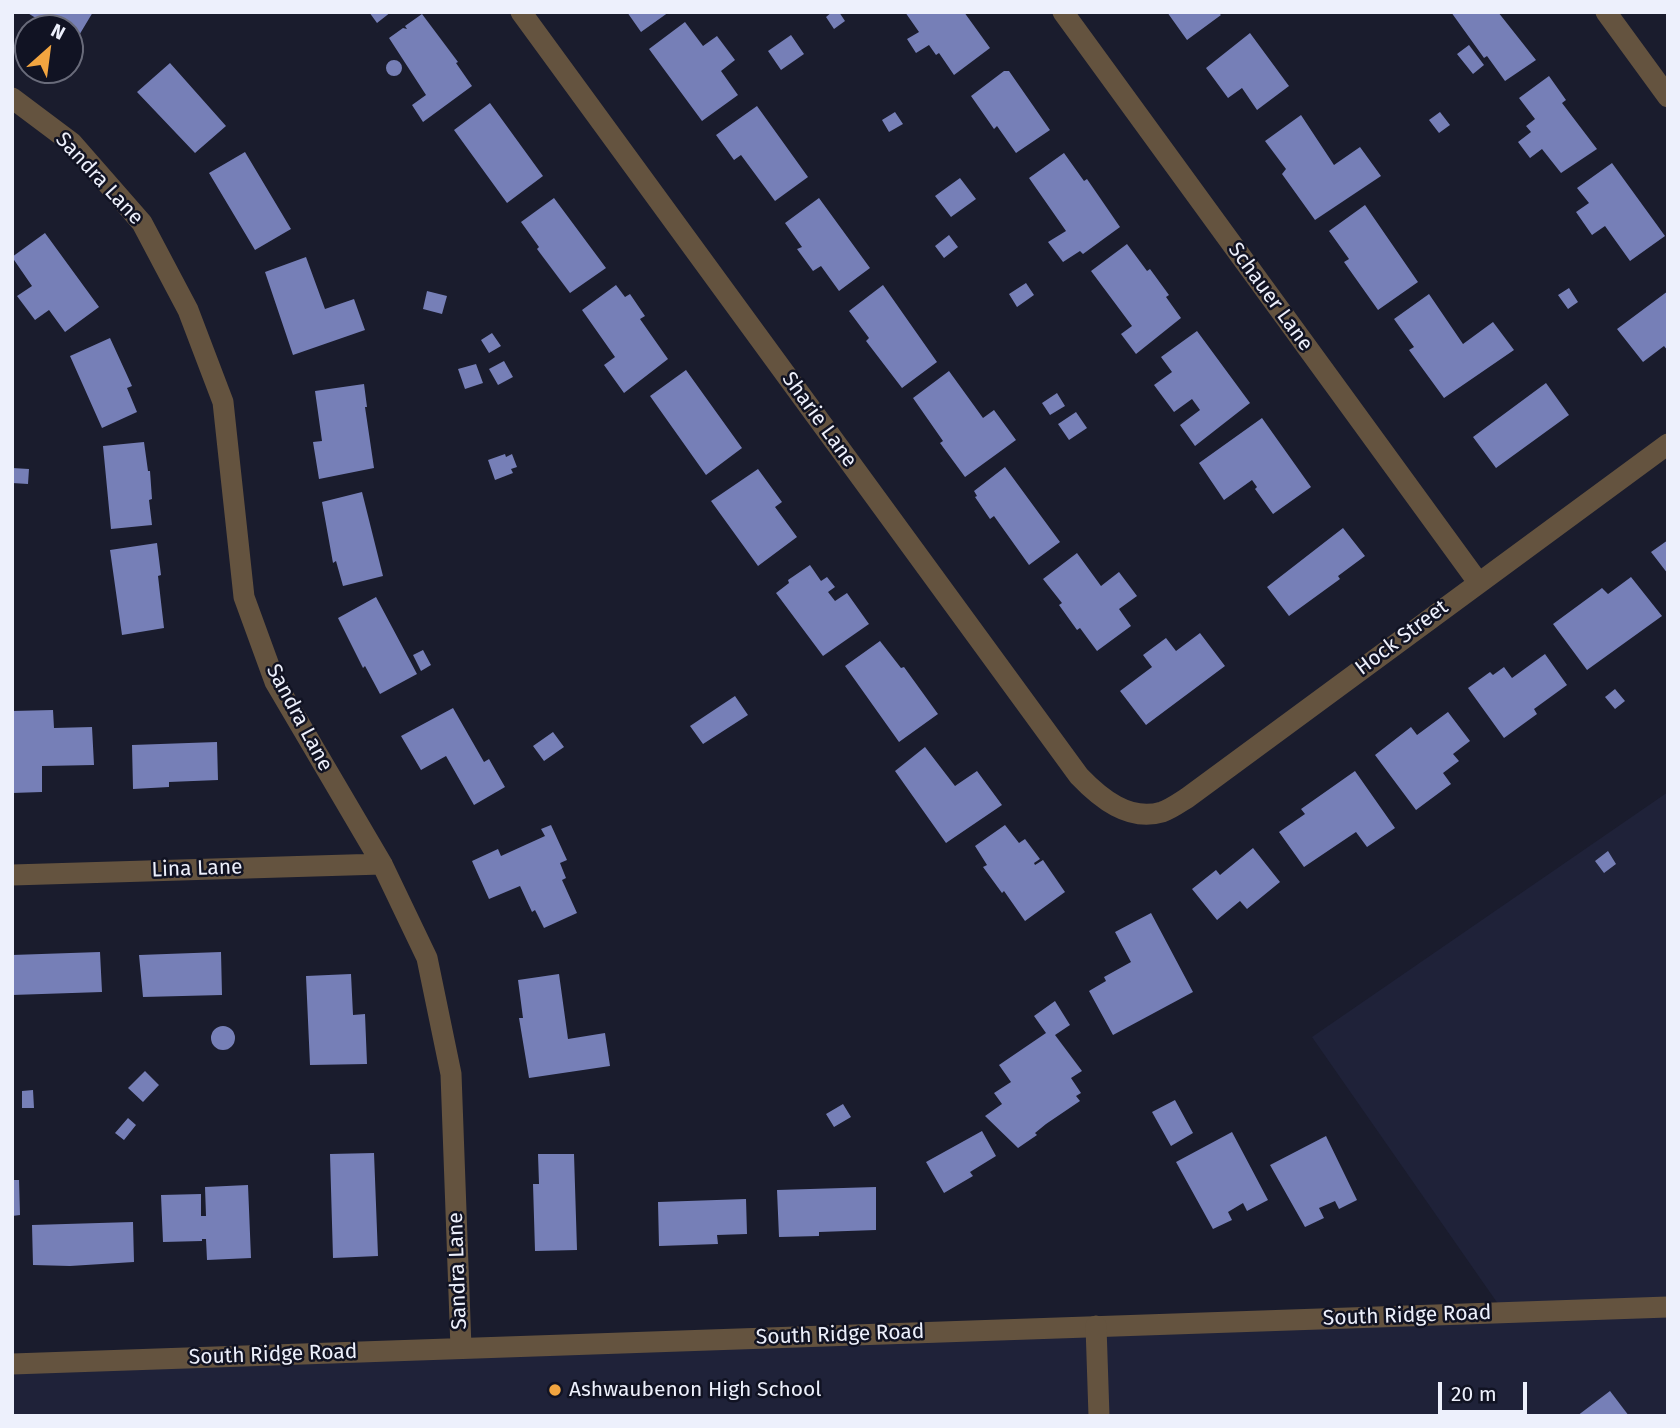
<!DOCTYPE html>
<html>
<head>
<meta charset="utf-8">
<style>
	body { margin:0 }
	#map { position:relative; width:1680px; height:1428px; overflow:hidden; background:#1a1c2d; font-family:"Fira Sans",sans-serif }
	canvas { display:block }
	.frame { position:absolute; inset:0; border:14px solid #edf0fc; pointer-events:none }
	.north { position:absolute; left:14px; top:14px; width:70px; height:70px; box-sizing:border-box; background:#111323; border:2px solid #696b7a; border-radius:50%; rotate:28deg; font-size:19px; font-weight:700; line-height:28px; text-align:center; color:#edf0fc }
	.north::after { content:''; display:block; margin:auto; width:24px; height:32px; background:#f2a540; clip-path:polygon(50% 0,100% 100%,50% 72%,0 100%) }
	.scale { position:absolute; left:1438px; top:1382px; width:89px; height:32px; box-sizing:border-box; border:4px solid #edf0fc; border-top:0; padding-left:9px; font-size:21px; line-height:24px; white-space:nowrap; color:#edf0fc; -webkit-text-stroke:5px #111323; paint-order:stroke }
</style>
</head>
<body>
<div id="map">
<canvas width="1680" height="1428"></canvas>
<div class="frame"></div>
<div class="north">N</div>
<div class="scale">20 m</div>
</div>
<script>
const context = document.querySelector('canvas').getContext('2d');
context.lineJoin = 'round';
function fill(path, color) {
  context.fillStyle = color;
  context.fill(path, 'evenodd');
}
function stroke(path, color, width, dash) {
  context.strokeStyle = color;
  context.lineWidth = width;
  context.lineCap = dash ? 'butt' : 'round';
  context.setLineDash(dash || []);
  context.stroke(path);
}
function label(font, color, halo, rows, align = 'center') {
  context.font = font + ' "Fira Sans",sans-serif';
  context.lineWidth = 5;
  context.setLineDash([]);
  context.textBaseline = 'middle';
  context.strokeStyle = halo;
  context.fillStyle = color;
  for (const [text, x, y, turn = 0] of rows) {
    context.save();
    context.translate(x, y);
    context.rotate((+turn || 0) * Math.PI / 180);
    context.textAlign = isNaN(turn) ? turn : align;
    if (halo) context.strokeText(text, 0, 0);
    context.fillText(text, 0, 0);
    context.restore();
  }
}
fill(new Path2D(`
	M1668,792V1416H12V1364L1503,1311L1312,1037Z`), '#1f2239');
fill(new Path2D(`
	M26,12H93L75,42L70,39V28H52Z
	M369,12H391L377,23Z
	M627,12H669L641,32Z
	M832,12H839L845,21L834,29L826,17Z
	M905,12H964L990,48L954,75L939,53L936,55L929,45L916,53L907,39L919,32Z
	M1167,12H1218L1221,15L1187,40Z
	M1451,12H1498L1536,60L1505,81L1487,56L1484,58Z
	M422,14L458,62L456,63L472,86L423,122L412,105L426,95L389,38L403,28L407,29L405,26Z
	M685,22L703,46L717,36L735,60L721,71L738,95L702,121L649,49Z
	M1250,33L1289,86L1257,110L1242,88L1228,98L1206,68Z
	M791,35L804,54L781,70L768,51Z
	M1469,45L1484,65L1473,74L1457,54Z
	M386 68a8 8 0 1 1 16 0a8 8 0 1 1-16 0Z
	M170,63L226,126L195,153L137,92Z
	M1004,71H1009L1050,130L1016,153L997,126L994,129L971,96Z
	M1549,76L1566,100L1562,103L1597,149L1561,173L1542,149L1530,158L1518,142L1531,132L1526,126L1535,119L1519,98Z
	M490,103L543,176L507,203L454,130Z
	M757,106L808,177L775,201L741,155L734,160L716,135Z
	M895,112L903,124L889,132L882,120Z
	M1440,112L1450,125L1439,133L1429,120Z
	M1301,115L1334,165L1360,147L1381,176L1315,220L1282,174L1286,169L1265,141Z
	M245,152L291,229L255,250L209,173Z
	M1064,153L1084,181L1087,179L1120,227L1083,254L1080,251L1063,262L1048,242L1066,231L1029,178Z
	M1612,163L1665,236L1630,261L1605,226L1592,235L1576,212L1589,203L1577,188Z
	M960,178L976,199L951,217L935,196Z
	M554,198L606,268L570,293L537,249L539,247L521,222Z
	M819,198L870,268L839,291L821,266L813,271L797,249L802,247L785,223Z
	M1365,205L1418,282L1378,310L1344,262L1349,259L1329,231Z
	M45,233L99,307L65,332L49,310L35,320L17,296L32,286L12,257Z
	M949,235L958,247L944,258L935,246Z
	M1127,244L1147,271L1150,269L1169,295L1166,297L1181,318L1136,354L1121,334L1132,326L1091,271Z
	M306,257L325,309L354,299L365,330L293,355L265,272Z
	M1026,283L1034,295L1017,307L1009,294Z
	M616,285L625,297L630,294L645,316L640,319L668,359L624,393L604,365L615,357L582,310Z
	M883,285L937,362L902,388L866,341L869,338L849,311Z
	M1569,288L1578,302L1568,309L1558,295Z
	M427,291L447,296L442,314L423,309Z
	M1668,291V351L1664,346L1643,362L1617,329Z
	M1429,294L1463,344L1493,322L1514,350L1444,398L1409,350L1414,347L1394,319Z
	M1197,331L1250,403L1195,446L1180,425L1200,410L1192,399L1174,412L1154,385L1172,372L1161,357Z
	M492,333L501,346L489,353L481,340Z
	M110,338L132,386L127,388L137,412L102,428L70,356Z
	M504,361L513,377L498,385L489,369Z
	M476,364L483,383L465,389L458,369Z
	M686,370L742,448L706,475L650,396Z
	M949,371L983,418L994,410L1016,440L965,477L940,443L943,441L913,398Z
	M1546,383L1569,415L1496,468L1473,437Z
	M364,384L367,407H365L374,468L319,479L313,442L322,441L315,391Z
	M1057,393L1065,406L1050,415L1042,403Z
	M1076,412L1087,428L1069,440L1058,424Z
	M1262,418L1311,487L1273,514L1255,489L1257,487L1252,480L1224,500L1199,463Z
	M144,442L148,471H150L152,499L149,500L152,525L111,529L103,446Z
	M505,454L506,457L512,454L517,467L511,469L513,473L495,480L488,460Z
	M1005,467L1060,542L1029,565L994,516L990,519L975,497L977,496L974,491Z
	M12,468L29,469L28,484L12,483Z
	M758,469L782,502L775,507L797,537L758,566L711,501Z
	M362,492L383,576L343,586L336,561L333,563L322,502Z
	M1343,528L1365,556L1338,576L1340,579L1289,616L1267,587Z
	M1668,540V574L1651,552Z
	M157,543L161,575L158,576L164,628L122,635L110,550Z
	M1077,553L1101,586L1119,572L1137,596L1119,609L1131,626L1097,651L1080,628L1077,630L1059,605L1062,603L1043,579Z
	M810,565L821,581L827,577L835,587L828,592L835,601L847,593L869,624L823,656L776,593L789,583L788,580Z
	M1631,577L1662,616L1587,670L1553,624L1602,588L1608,594Z
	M376,597L417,674L380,694L365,666L363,668L338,618Z
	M1200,633L1225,666L1146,725L1120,691L1152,667L1143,655L1166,638L1176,651Z
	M880,641L901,668L904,667L938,714L899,742L845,666Z
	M423,650L431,665L421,671L413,655Z
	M1545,654L1567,685L1534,709L1537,714L1504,738L1468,688L1490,672L1493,675L1504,667L1512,678Z
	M1615,689L1625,701L1615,709L1605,697Z
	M735,696L748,715L703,744L690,726Z
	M453,708L484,762L489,759L505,787L474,805L446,756L421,770L401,736Z
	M53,710L54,728L92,727L94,765L42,766V792L12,793V711Z
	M1448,712L1470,741L1453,754L1459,761L1443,773L1451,784L1416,810L1375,755L1411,727L1417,735Z
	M553,732L564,747L544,761L533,746Z
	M217,742L218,780L169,782V787L133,789L132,745Z
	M925,747L955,786L977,771L1002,805L946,843L895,771Z
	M1355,771L1395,828L1367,847L1356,832L1304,867L1279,832L1305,814L1301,809Z
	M551,825L567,860L560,863L566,878L562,880L577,913L544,928L535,910L532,912L520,886L489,899L472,861L498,849L501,856L545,836L541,829Z
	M1005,825L1019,843L1025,839L1040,859L1034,863L1035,865L1043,860L1065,892L1025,921L1004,891L1002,893L983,867L987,865L975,846Z
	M1253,848L1280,882L1247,909L1240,901L1217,920L1192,889L1216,870L1220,875Z
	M1608,851L1616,864L1604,873L1595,861Z
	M1151,913L1193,992L1113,1035L1089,991L1106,981L1104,977L1131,962L1115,932Z
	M100,952L102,992L12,995V955Z
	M221,952L222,995L143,997L139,955Z
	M351,974L353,1015L365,1014L367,1064L310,1065L306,976Z
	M559,974L568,1039L605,1033L610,1066L529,1078L519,1018H523L518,980Z
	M1055,1001L1070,1025L1055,1035L1082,1071L1071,1078L1081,1093L1076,1096L1080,1101L1046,1124L1035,1133L1037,1135L1018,1148L985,1116L1002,1104L994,1093L1011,1082L999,1065L1046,1033L1034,1016Z
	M211 1038a12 12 0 1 1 24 0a12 12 0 1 1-24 0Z
	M145,1071L159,1085L143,1102L128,1088Z
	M33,1090L34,1108H22V1091Z
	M1175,1100L1193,1133L1171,1146L1152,1112Z
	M843,1104L851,1117L834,1127L826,1114Z
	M128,1118L136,1125L124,1140L115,1133Z
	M982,1131L996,1156L970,1172L973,1176L944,1193L926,1162Z
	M1232,1132L1268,1200L1247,1211L1243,1203L1228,1212L1232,1220L1213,1229L1176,1162Z
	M1326,1136L1357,1200L1339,1209L1335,1201L1319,1208L1324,1218L1305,1227L1270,1165Z
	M374,1153L378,1256L333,1258L330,1154Z
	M538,1154H574L577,1250L535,1251L533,1184H539Z
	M12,1180H19L20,1215L12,1216Z
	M248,1185L251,1258L207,1260L206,1239H202V1241L163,1242L161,1195L201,1194V1216H206L205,1187Z
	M876,1187V1230L819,1232V1236L779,1237L777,1190Z
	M746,1199L747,1234L717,1235L718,1244L659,1246L658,1202Z
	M133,1222L134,1262L70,1266L33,1265L32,1225Z
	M1610,1391L1629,1416H1577Z`), '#767fb7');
stroke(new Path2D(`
	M521,12L1079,776C1100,798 1129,822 1162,812C1171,809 1179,803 1187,798L1668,444
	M1063,12L1478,582
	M12,98L72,143L142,223L188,310L223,402L244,597L275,682L382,864L427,958L451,1074L461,1348
	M12,875L382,864
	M12,1364L1668,1307`), '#64533f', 21);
stroke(new Path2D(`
	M1606,12L1668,97
	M1096,1326L1099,1416`), '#64533f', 21);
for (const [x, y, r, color] of [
	[555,1390,7,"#f2a540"]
]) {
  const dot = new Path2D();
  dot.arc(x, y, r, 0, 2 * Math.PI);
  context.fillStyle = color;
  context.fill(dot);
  stroke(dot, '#111323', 2.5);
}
label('21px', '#edf0fc', '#111323', [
	["Sandra Lane",99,179,47],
	["Schauer Lane",1270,297,54],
	["Sharie Lane",819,420,54],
	["Hock Street",1402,638,-37],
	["Sandra Lane",299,718,62],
	["Lina Lane",197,869,-2],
	["Sandra Lane",458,1271,-92],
	["South Ridge Road",1407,1316,-2],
	["South Ridge Road",840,1335,-2],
	["South Ridge Road",273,1355,-2]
]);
label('21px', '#edf0fc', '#111323', [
	["Ashwaubenon High School",569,1390]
], 'left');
</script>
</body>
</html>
